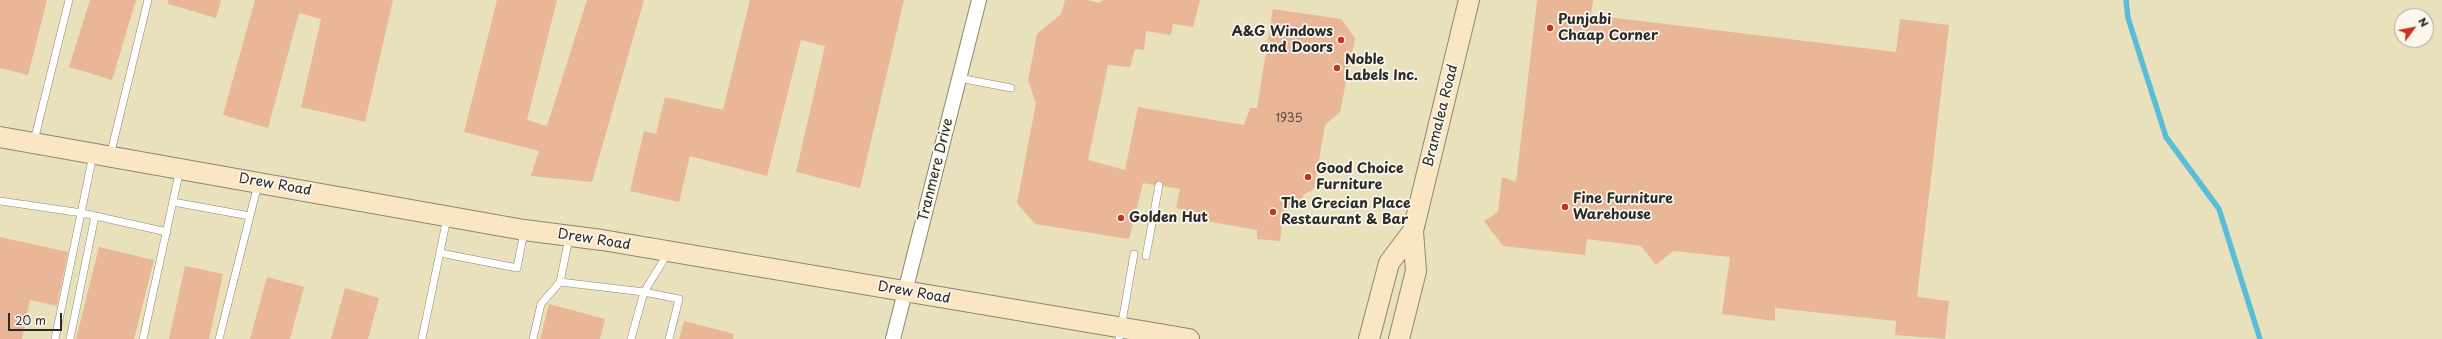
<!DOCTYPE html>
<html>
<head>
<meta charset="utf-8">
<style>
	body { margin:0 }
	#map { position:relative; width:2442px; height:339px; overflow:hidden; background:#e8e1bc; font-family:"Playpen Sans",sans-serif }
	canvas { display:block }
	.north { position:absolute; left:2394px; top:8px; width:40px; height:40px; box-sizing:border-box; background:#fbf7ec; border:1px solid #a8a59f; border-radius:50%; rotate:58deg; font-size:11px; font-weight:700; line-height:16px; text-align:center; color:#2b2b2b }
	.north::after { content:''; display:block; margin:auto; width:14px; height:18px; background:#c8321e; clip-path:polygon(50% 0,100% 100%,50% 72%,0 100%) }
	.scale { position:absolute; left:8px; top:313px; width:54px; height:18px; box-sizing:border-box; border:2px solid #2b2b2b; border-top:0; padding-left:5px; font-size:12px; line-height:14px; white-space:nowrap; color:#2b2b2b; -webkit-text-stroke:3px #fbf7ec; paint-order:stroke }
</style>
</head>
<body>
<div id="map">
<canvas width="2442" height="339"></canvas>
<div class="north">N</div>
<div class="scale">20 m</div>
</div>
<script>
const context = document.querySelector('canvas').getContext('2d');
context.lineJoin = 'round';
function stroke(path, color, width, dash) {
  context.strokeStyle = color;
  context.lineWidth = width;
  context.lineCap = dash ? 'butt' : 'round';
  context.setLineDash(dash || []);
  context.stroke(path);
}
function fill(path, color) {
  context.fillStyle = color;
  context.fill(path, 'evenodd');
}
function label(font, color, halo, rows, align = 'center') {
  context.font = font + ' "Playpen Sans",sans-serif';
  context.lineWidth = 3.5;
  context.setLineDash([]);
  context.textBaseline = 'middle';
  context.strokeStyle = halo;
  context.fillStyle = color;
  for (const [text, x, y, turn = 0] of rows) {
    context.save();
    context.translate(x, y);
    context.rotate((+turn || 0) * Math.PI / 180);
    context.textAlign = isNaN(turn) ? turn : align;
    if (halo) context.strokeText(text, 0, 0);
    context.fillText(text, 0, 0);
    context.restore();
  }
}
stroke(new Path2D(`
	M2126,0L2128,18L2166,137L2219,209L2260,339`), '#59bdd8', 5.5);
fill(new Path2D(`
	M0,0H47L28,75L0,68Z
	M90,0H136L112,80L69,67Z
	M168,0H221L216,18L168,4Z
	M255,0H393L365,122L301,107L321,19L299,13L268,128L223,115Z
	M497,0H557L527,120L547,126L587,0H644L592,182L531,176L539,151L464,132Z
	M750,0H904L860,188L796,172L825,46L801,40L767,176L690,156L679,202L630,191L644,131L656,134L665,97L723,110Z
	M1065,0H1087L1099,3L1104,0H1200L1193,27L1173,24L1171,35L1146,31L1144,50L1135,49L1130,67L1108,65L1088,160L1125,170L1138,107L1244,125L1250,108H1257L1273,9L1341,19L1355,38L1340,112L1325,125L1314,189L1303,195L1302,209L1284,207L1280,241L1257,239V230L1200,220L1201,213L1176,208L1180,189L1164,186L1160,180L1154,185L1143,183L1129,239L1035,224L1017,203L1036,103L1028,81L1037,34L1061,14Z
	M1537,0H1593L1591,15L1896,52L1900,19L1949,25L1917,297L1949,301L1945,339L1895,335L1896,321L1775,308V321L1722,314L1730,257L1673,251L1656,265L1641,246L1587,239L1585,255L1503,246L1484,221L1498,212L1502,177L1516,182Z
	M0,237L68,252L57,306L30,300L22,339H0Z
	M99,247L154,260L134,339H76Z
	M185,266L223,274L209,339H169Z
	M267,277L304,287L290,339H250Z
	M345,288L379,298L368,339H331Z
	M549,304L605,319L600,339H540Z
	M684,321L734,334L733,339H679Z`), '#e9b698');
const lane = new Path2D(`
	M959,78L1011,88
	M34,141L69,0
	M110,156L148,0
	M0,201L82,213L167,232
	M173,202L250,216
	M440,253L517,268L524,232
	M668,253L644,292L679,299L669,339
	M1146,256L1159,185
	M560,282L644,292L631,339
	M55,339L93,155
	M70,339L95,216
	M143,339L180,169
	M219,339L258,184
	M422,339L447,218
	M533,339L541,304L560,282L569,238
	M1119,339L1134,254`);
const street = new Path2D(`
	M893,339L979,0`);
const secondary = new Path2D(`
	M0,137L524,230L602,240L1189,339
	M1369,339L1389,263L1413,231
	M1399,339L1416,271L1413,231L1469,0`);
stroke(lane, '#8a8674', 8);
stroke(street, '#8a8674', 16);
stroke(secondary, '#8a8674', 22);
stroke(lane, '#fff', 7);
stroke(street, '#fff', 14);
stroke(secondary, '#fbe6c4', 20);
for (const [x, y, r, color] of [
	[1550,28,4,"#c8321e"],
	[1341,40,4,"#c8321e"],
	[1337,68,4,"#c8321e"],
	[1308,177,4,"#c8321e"],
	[1565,207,4,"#c8321e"],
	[1273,212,4,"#c8321e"],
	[1121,218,4,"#c8321e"]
]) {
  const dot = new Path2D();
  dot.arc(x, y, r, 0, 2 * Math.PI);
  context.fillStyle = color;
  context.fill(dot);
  stroke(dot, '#fbf7ec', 1.5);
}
label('12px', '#5a4e46', null, [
	["1935",1289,119]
]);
label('bold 14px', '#2b2b2b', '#fbf7ec', [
	["Punjabi",1558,20],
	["Chaap Corner",1558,36],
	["A&G Windows",1333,32,"right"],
	["and Doors",1333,48,"right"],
	["Noble",1345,60],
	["Labels Inc.",1345,76],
	["Good Choice",1316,169],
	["Furniture",1316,185],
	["Fine Furniture",1573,199],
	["Warehouse",1573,215],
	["The Grecian Place",1281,204],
	["Restaurant & Bar",1281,220],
	["Golden Hut",1129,218]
], 'left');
label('14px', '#2b2b2b', '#fbf7ec', [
	["Bramalea Road",1441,116,-76],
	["Tranmere Drive",936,170,-76],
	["Drew Road",275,185,10],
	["Drew Road",594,240,9],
	["Drew Road",914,293,10]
]);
</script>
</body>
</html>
